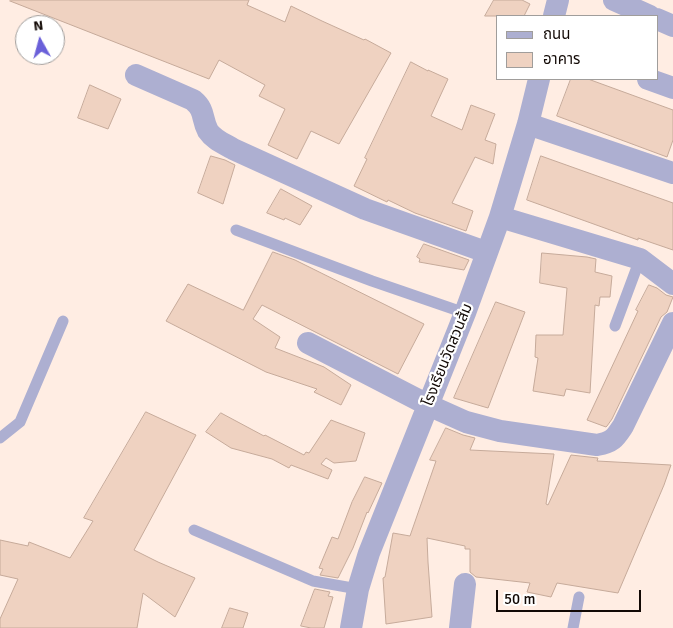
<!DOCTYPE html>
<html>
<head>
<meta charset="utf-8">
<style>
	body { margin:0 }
	#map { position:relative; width:673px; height:628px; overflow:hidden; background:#ffede3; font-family:Signika,"Noto Sans Thai",sans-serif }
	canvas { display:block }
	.legend { position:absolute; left:496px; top:15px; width:162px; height:65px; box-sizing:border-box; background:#fff; border:1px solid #a09d9b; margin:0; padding:6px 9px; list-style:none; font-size:15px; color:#120905 }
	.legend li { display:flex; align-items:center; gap:10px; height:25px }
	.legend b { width:25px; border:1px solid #a09d9b }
	.north { position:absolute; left:15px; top:15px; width:50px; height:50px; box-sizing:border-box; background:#fff; border:1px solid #a09d9b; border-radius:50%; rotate:353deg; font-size:14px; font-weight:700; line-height:20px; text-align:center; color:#120905 }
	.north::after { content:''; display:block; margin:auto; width:18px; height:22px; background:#6a60d9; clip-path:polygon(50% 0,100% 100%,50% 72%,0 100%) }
	.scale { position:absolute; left:496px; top:590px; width:145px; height:22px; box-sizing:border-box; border:2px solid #120905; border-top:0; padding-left:6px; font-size:15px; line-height:18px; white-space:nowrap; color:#120905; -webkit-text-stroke:4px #fff; paint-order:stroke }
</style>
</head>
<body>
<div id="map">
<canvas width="673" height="628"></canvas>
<ul class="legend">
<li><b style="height:6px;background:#adafd1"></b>ถนน</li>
<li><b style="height:14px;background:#efd2c1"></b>อาคาร</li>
</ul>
<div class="north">N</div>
<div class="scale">50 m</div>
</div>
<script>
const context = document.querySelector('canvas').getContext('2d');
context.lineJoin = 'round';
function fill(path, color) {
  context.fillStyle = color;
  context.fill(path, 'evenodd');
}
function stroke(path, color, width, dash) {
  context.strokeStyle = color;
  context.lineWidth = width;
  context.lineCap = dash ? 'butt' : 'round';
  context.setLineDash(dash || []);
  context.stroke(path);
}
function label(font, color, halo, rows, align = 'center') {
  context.font = font + ' Signika,"Noto Sans Thai",sans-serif';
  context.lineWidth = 4.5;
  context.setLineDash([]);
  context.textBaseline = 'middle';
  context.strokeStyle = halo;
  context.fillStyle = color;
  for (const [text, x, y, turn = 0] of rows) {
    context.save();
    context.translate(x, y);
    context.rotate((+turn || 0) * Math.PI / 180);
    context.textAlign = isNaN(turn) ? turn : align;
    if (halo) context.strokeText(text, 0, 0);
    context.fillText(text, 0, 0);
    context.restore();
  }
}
const building = new Path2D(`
	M11,0H249L247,5L285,22L291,6L322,21L364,40L365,39L391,53L339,144L311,131L297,159L268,145L285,109L259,96L265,85L219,60L209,79L10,1Z
	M494,0H522L530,4L524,16H485Z
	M411,62L428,71V70L448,79L431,116L462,130L471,105L495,114L485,140L496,144L493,164L475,157L452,203L473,211L466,231L415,213L388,200L387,202L354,186L367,159L365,158Z
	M571,79H588L673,110V140L667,157L557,116Z
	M90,85L121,99L108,129L78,118Z
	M211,156L225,160L235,165L223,204L198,193Z
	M541,156L673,203V250L638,238V240L527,200Z
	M281,189L312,206L300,225L285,218L284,220L267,213Z
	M424,244L469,260L464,270L419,262L420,259L417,257Z
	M273,252L295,260L424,324L398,374L262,305L253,319L280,337L275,348L324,367L351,385L341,405L314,392L317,389L266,372L166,321L188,284L243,310Z
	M542,253L587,257L596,259L595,272L612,276L610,297H600L599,306L595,305L590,393L566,389L564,396L533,391L538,358L535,357L536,335H563L567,288L540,283Z
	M649,285L657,288L666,295L673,297L667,312L661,317L612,419L607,426L606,427L587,420L638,311L636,310Z
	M496,302L525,312L488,408L454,398Z
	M146,412L196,435L134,550L158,562L195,578L175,617L143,593L137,628H0V619L18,579L0,575V540L28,546L29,542L70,558L93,521L84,518Z
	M221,413L264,436L265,435L304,455L306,452L309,453L331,420L365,433L356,461L334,463L326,458L321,464L332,470L328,479L291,465L289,468L272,459L231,448L206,432Z
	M446,428L463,435L475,438L470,450L554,454L546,504L548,505L571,455L598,458L597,461L671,465L664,485L618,593L557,583L551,597L527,592L530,583L476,577L470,572V549H465V546L427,538L428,562L432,617L386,624L383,578L385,577L393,533L410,536L436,461L430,460Z
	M365,477L382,483L368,513L367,512L353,548L338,578L320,575L323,569L319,568L332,537L338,539L352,502Z
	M315,589L330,592L328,596L333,597L324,628H311L301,626Z
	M230,608L248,613L243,628H222Z`);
fill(building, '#efd2c1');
stroke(building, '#c6aa9a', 1);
stroke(new Path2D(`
	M236,230L372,281L465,313
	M615,326L640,259
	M0,438L20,422L63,321
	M194,530L313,581L358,589
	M573,628L579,597`), '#adafd1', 11);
stroke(new Path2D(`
	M614,0L650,16
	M554,16L558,0
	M657,19L673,26
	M136,75L193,100C206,111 201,118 208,131C214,140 225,144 233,149L365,209L486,252
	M648,79L673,88
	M528,124L673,173
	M500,217L640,259L673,284
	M308,343L428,405L466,422L500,431L597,445C613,442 615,438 623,426L673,323
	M351,628L358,589L369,553L465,313L500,217L528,124L539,79
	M460,628L465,584`), '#adafd1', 22);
label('15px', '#120905', '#fff', [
	["โรงเรียนวัดสวนส้ม",448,355,-68]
]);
</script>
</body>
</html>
